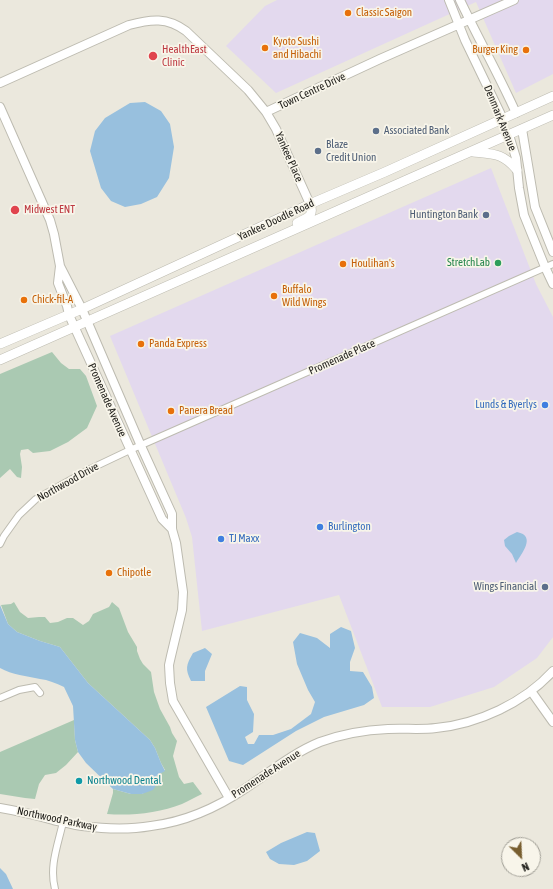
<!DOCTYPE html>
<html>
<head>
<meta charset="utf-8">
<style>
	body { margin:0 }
	#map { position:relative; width:553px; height:889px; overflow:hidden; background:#ebe8dd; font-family:"Asap Condensed",sans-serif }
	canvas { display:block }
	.north { position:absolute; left:501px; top:837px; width:40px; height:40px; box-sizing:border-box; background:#f8f5ea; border:1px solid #a19f96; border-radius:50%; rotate:156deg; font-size:11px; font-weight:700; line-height:16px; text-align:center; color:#1e1d19 }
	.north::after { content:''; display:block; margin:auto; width:14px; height:18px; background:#785e2f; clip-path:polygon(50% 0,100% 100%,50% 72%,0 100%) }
</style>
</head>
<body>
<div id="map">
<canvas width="553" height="889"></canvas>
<div class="north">N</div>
</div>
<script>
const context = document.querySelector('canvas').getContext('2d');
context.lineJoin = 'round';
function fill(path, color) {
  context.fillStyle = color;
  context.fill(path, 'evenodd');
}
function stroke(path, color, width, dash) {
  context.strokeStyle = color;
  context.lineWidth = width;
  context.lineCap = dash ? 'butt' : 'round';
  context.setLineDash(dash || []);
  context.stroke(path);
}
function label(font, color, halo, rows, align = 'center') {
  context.font = font + ' "Asap Condensed",sans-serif';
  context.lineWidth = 3.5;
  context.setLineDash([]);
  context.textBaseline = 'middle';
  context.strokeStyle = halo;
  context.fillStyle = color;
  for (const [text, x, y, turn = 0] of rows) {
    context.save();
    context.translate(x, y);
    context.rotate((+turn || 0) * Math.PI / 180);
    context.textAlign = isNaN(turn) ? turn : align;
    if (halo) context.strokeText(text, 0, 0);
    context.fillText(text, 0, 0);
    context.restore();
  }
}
fill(new Path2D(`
	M277,0H553V74L516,93L476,2L276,93L226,46L265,6Z
	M491,168L536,284L553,317V637L537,658L494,687L430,707H382L339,595L202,631L192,537L186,518L110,336Z`), '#e3d9ee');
fill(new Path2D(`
	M52,352L61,363L69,369H80L86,376L97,406L87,428L68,442L50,451L33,453L28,449L21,450L20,454L22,467L21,478L17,477L10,469L0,478V374Z
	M14,602L20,612L28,618L39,617H45L50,623L58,622L67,618H73L83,625L89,621L93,614L109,607L112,602L119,608L128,632L137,647V651L140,659L143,664L151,672L154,692L160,709L170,727L172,733L177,741L173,756L179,777L184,784L193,782L202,794C195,797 189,801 182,804C159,813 131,816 107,814L113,793V789L131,794H142L157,784L156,776L165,770L161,763L155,748L150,740L88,683L60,647L40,641L17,632L8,624L1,605L11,604Z
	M74,720L75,740L78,752L66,765L56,773L45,775L39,784L35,799L25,798L0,794V752Z`), '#aac9b2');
fill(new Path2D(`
	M145,102L161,111L170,124L174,147L169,178L157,197L141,204L125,207L111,201L101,188L90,151L95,131L105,118L130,103Z
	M517,532C537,536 521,554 516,563L512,554L505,546L504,540L509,536Z
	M0,605L8,624L17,632L40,641L60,647L88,683L150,740L155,748L161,763L165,771L156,776L157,784L153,790L142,794H131L113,789L86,763L78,752L75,740L73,706L64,687C56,683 48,680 40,679C27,676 12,675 0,668Z
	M341,627L351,631L355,648L350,662V671L363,672L372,687L374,698L364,705L324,717L296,731L243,765L229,761L206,707L240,686L247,687V700L254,714L253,732L245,737L248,744H254L259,735H273L291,729L311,714L315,702L308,690L297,664L293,642L300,633L317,638L330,648V634Z
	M205,648L212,654L205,671V681H191C185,669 186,665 193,653Z
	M307,832L315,833L320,851L307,861L294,865L279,864L270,859L266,852L281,843Z
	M0,868L6,874L13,889H0Z`), '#98c0de');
const minor = new Path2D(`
	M0,544L4,536L19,515L36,499L90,469L130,450L553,264
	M0,698L19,690L35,687L40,693
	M55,889C49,866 58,845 63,822`);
const tertiary = new Path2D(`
	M449,0L465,40L503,119
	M460,0C478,38 499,75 516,113
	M0,83L129,25C151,19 167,17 186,31L248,90L266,112L276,129L310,204
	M0,107L50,220L54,234L60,266L58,283L67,306L69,315L162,519L172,529
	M266,112L380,59L514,0
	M522,129L535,207L553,252
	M509,135L516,158L519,188L524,215L545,267L553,284
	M60,266L82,309L141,446L172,514V529L176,543L183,592L182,610L171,656L169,665L170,683L173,701L229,798
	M531,691L553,722
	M0,808C18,811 35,815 53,820C63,822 73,825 82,826C106,829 128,830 151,826C184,822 218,807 246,788C270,772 293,753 320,742C342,734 364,730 388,729C404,728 420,730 436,728C478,724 524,703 553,671`);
const secondary = new Path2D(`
	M473,152C494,154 503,153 517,170
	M297,223C306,218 315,217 310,204
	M0,344L82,309L310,204L385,172L553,96
	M0,360L553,115`);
stroke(minor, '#bdbbb0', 8);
stroke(tertiary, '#bdbbb0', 10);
stroke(secondary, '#bdbbb0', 10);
stroke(minor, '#fff', 6);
stroke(tertiary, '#fff', 8);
stroke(secondary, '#fff', 9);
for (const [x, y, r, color] of [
	[348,13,4,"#e8710a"],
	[265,48,4,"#e8710a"],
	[526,50,4,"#e8710a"],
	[153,56,5,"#e0444e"],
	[376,131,4,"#5c6f8a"],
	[318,151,4,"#5c6f8a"],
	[15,210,5,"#e0444e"],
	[486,215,4,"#5c6f8a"],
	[498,263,4,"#2e9e5b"],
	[343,264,4,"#e8710a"],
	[274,296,4,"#e8710a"],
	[24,300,4,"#e8710a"],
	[141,344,4,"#e8710a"],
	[545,405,4,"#3f7fe0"],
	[171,411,4,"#e8710a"],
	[320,527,4,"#3f7fe0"],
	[221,539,4,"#3f7fe0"],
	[109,573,4,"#e8710a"],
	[545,587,4,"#5c6f8a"],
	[79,781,4,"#0f9aa8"]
]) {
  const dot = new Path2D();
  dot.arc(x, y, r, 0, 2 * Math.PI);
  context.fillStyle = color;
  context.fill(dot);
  stroke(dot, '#f8f5ea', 1.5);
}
label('11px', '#c56008', '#f8f5ea', [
	["Classic Saigon",356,13],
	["Kyoto Sushi",273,42],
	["and Hibachi",273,55],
	["Burger King",518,50,"right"],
	["Houlihan's",351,264],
	["Buffalo",282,290],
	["Wild Wings",282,303],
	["Chick-fil-A",32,300],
	["Panda Express",149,344],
	["Panera Bread",179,411],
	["Chipotle",117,573]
], 'left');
label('11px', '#be3a42', '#f8f5ea', [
	["HealthEast",162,50],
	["Clinic",162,63],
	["Midwest ENT",24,210]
], 'left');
label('11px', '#1e1d19', '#f8f5ea', [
	["Town Centre Drive",312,91,-25],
	["Denmark Avenue",500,118,68],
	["Yankee Place",289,157,66],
	["Yankee Doodle Road",276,220,-25],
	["Promenade Place",342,357,-24],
	["Promenade Avenue",107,400,66],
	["Northwood Drive",68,482,-29],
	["Promenade Avenue",266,774,-33],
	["Northwood Parkway",57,819,12]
]);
label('11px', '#4e5e75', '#f8f5ea', [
	["Associated Bank",384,131],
	["Blaze",326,145],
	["Credit Union",326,158],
	["Huntington Bank",478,215,"right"],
	["Wings Financial",537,587,"right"]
], 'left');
label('11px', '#27864d', '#f8f5ea', [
	["StretchLab",490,263]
], 'right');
label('11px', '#366cbe', '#f8f5ea', [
	["Lunds & Byerlys",537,405,"right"],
	["Burlington",328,527],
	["TJ Maxx",229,539]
], 'left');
label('11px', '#0d838f', '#f8f5ea', [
	["Northwood Dental",87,781]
], 'left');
</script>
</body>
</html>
